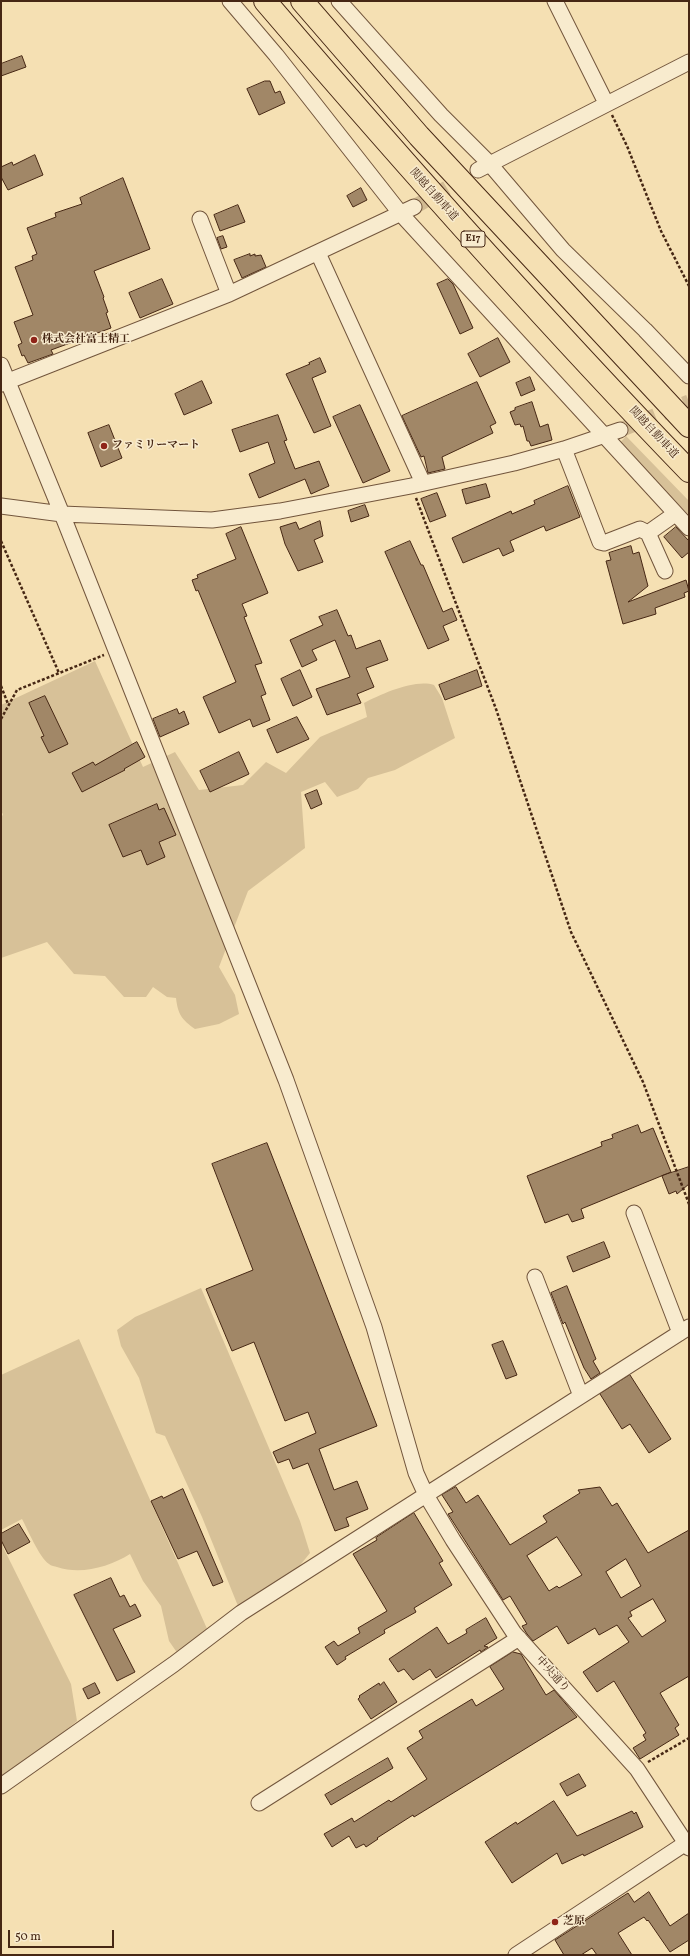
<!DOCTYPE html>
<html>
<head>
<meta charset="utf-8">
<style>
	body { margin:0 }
	#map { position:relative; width:690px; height:1956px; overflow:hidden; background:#f5e0b3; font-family:Vollkorn,serif }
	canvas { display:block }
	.frame { position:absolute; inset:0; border:2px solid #462714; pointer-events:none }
	.scale { position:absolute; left:8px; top:1930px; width:106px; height:18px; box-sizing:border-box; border:2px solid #462714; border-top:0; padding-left:5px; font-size:12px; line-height:14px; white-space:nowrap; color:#462714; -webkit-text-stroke:3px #f8ebce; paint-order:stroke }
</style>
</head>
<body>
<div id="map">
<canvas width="690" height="1956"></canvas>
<div class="frame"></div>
<div class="scale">50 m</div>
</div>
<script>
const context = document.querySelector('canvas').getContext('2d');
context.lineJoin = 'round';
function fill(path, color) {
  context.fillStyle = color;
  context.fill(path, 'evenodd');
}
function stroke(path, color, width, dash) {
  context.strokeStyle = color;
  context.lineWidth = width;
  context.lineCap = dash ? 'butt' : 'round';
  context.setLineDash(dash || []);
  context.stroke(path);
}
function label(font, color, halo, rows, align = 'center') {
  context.font = font + ' Vollkorn,"Noto Serif JP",serif';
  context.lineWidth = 3;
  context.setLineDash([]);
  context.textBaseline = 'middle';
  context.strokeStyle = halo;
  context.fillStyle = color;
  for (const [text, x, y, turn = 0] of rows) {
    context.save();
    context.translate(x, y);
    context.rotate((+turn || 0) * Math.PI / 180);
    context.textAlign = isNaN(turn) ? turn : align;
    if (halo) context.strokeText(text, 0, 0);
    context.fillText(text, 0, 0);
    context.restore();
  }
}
fill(new Path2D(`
	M626,436L689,501V515L619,444Z
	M95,661L143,767L175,752L199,790L243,785L266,762L286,773L320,737L367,717L364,703C382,694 414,679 434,685L442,698L455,738L395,770L368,778L358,789L337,797L325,782L301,792L305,848L248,891L219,967L235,995L239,1014L219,1024L195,1029C181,1019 178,1014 176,998L167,997L153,987L146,997H124L105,976L74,974L47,942L1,958V819L3,814L1,812V705Z
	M201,1288L300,1521L310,1553L297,1569L238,1606L202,1517L165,1436L156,1433L139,1378L121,1346L117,1330L135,1317Z
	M79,1339L208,1631L178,1654L169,1641L161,1606L143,1581L130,1554C109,1567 81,1575 57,1567C55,1566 51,1566 49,1564C39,1557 28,1530 22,1519L1,1530V1375Z
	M1,1533L3,1547L71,1684L77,1721L48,1745L1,1777Z`), '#d7c198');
const building = new Path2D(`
	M22,56L26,67L1,76V64Z
	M265,81H270L275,93L280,91L285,103L259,115L247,89Z
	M35,155L43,175L8,190L1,177V167L12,162L13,165Z
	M123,178L150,249L94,271L104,297L103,298L108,312L106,313L111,328L51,350L53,354L28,363L24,355L22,356L18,345L22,343L14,322L33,315L15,267L33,260L32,256L37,254L27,228L56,217L55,213L82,204L80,198Z
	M361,188L367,200L353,207L347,196Z
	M238,205L245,222L220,231L214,215Z
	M223,236L227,247L221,249L217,238Z
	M250,254V256L255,254V256L261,255L266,267L242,278L234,260Z
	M162,279L173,304L140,318L129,293Z
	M448,279L453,284L473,328L460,334L437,284Z
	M498,338L510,362L480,377L468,354Z
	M320,358L326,372L312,378L331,426L314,433L286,374L310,364L309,363Z
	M530,377L535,390L521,396L516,383Z
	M202,381L212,403L184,415L175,394Z
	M477,382L496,423L490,426L493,433L442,457L445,469L428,473L424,456L421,457L402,416Z
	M532,402L540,427L548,424L552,440L531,446L529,441H527L523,426L521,427L520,424L515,425L510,412L515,410V408Z
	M360,405L390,471L363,483L333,417Z
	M278,415L287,440L284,441L295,469L319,461L329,486L311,494L305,479L259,498L249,474L275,463L268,442L240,452L232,430Z
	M109,425L122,458L101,467L88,433Z
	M486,484L490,497L466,504L462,490Z
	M568,486L580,517L546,531L544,526L510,541L514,551L503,556L499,548L463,563L452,538L511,511L512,514L535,504L534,501Z
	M437,493L446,516L430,522L421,499Z
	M365,505L369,516L351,522L348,511Z
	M320,521L323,536L314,540L323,562L298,571L285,544L280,527L296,522L299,529Z
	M241,527L268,593L242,604L247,616L244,617L262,663L255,665L266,694L261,696L270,720L253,727L250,719L219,733L203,697L236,682L198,590L196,591L192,580L198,578L197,575L236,559L226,534Z
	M676,527L689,541V552L682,558L664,537Z
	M410,541L421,565H423L443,612L452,608L457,620L443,626L449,640L428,649L385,552Z
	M631,546L633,554L639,552L648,586L628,602L686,580L689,591L684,593L685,597L655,608L656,614L623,624L606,561L611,560L609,553Z
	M337,610L348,636L351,635L356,649L380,640L388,660L366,668L374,687L357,694L361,703L327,715L316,689L350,677L335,640L312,650L317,660L302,667L290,640L323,625L319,617Z
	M300,670L312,697L293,706L281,679Z
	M477,670L482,686L445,700L439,685Z
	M45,696L68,744L49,753L41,737L44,736L29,703Z
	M177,709L179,714L184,711L189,724L160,737L153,719Z
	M297,717L309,739L277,753L267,730Z
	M137,742L145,757L124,769L125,770L82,792L72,773L93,762L95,765Z
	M239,752L249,774L210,792L200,771Z
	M317,790L322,804L311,809L305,795Z
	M157,804L159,810L164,808L176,835L159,842L165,857L147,865L141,850L123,857L109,825Z
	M638,1125L641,1133L653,1128L671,1172L581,1209L584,1218L572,1222L568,1214L545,1223L527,1176L602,1146L601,1142L613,1138L612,1135Z
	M267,1143L377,1426L319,1449L334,1490L357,1481L368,1509L346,1518L349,1526L335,1531L308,1463L293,1469L289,1459L278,1463L273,1452L316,1433L308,1412L285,1421L254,1342L232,1351L206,1289L253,1270L212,1164Z
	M689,1167V1184L677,1194L676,1191L669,1194L662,1176Z
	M604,1242L610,1257L573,1272L567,1257Z
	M567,1286L596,1359L593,1361L600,1373L591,1379L584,1368L565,1322L563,1324L551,1293Z
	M503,1341L517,1375L506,1379L492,1345Z
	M630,1375L671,1439L649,1453L630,1424L622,1429L600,1394Z
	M456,1487L466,1503L478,1495L510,1545L547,1522L543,1516L580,1493L578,1490L600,1487L612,1506L617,1503L648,1553L689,1530V1676L660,1693L679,1725L675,1728L679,1735L640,1759L633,1748L646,1740L643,1735L646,1733L614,1681L597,1692L583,1672L629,1642L617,1625L599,1635L595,1628L568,1644L557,1626L533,1641L527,1634L522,1626L527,1624L510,1596L503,1600L448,1514L453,1512L442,1495ZM557,1537L582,1575L559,1588L557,1586L549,1591L527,1556ZM626,1559L641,1586L621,1598L606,1572ZM653,1599L666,1621L642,1637L628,1618L632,1616L630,1612Z
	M183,1489L223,1582L213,1586L197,1551L178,1559L151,1501L162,1496L163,1498Z
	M414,1513L443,1561L439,1563L452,1585L414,1608L416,1612L384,1630L385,1633L345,1657L346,1659L337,1665L325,1647L334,1641L338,1646L360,1633L358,1628L387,1611L353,1554L377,1540L376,1538Z
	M19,1524L30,1542L8,1554L1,1540V1534Z
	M111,1578L120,1597L124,1595L130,1607L135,1604L141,1616L113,1629L135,1672L117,1681L74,1595Z
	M486,1618L497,1638L484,1646L488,1647L481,1652L480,1650L436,1678L430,1669L413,1680L404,1669L398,1672L389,1659L437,1627L448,1644L467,1633L466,1630Z
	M513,1652L521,1654L546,1695L554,1690L577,1717L414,1817L413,1815L377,1838L378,1839L366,1847L364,1844L356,1848L349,1836L332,1847L324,1834L352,1818L354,1822L389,1800L391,1802L427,1779L407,1748L423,1738L419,1731L472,1699L476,1706L504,1689L490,1667Z
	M384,1682L397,1702L371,1719L358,1699L360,1697L359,1696L379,1683L380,1685Z
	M95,1683L100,1693L88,1699L83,1689Z
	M388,1758L393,1768L331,1805L325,1795Z
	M579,1774L586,1786L567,1796L560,1784Z
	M554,1801L577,1836L632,1811L634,1814L636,1812L643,1827L584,1856L583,1854L562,1864L557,1853L512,1883L485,1842L516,1822L517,1824Z
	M649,1892L670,1926L689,1913V1940L670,1952L648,1920L647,1921L644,1917L618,1933L632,1955H597L592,1948L581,1955H564L555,1940L628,1893L634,1902Z`);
fill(building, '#a18767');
stroke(building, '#462714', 1);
stroke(new Path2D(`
	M414,207L478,170
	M620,430L689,402`), '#d2bb93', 15, [15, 8]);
const minor = new Path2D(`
	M230,1L276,55L401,214L689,528
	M339,1L441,115L489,163L563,250L645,330L689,376
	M555,1L606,103
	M478,170L689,62
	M200,219L229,294
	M318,253L423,483
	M1,365L62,514L212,520L280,511L411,486L514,463L564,449L620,430
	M1,384L229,294L414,207
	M564,449L600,542L604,543L640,529L648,533L665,571
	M1,506L62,514L286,1080L374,1327L416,1473L426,1495L453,1540L514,1633L637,1769L689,1848
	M648,533L675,514
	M634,1213L680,1333
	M535,1277L581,1396
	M1,1786L174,1664L241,1613L689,1327
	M259,1803L519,1638
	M516,1955L689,1841`);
const highway = new Path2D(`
	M265,1C402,161 542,319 689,471
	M302,1L419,136L689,426`);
stroke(minor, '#72553c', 17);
stroke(highway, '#462714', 24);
stroke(new Path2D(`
	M612,115L627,146L661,231L689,286
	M416,498L496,709L571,932L643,1082L689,1204
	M1,541L59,673
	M1,686L8,704
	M1,719L17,690L104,655
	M648,1762L689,1738`), '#462714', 2.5, [3, 2]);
stroke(minor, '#f8ebce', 15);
stroke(highway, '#f5e0b3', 22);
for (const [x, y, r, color] of [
	[34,340,4,"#8f2418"],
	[104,446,4,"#8f2418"],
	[555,1922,4,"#8f2418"]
]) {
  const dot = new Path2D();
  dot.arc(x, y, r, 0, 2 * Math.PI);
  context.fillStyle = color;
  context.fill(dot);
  stroke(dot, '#f8ebce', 1.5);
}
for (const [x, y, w] of [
	[473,239,24]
]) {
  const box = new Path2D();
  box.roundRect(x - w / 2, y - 8, w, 16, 3);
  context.fillStyle = '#f8ebce';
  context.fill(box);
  stroke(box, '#462714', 1);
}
label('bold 10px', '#462714', null, [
	["E17",473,239]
]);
label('11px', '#462714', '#f8ebce', [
	["関越自動車道",433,195,48],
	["関越自動車道",653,433,47],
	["中央通り",552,1675,48]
]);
label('bold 11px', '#462714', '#f8ebce', [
	["株式会社富士精工",42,340],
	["ファミリーマート",112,446],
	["芝原",563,1922]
], 'left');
</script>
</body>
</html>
